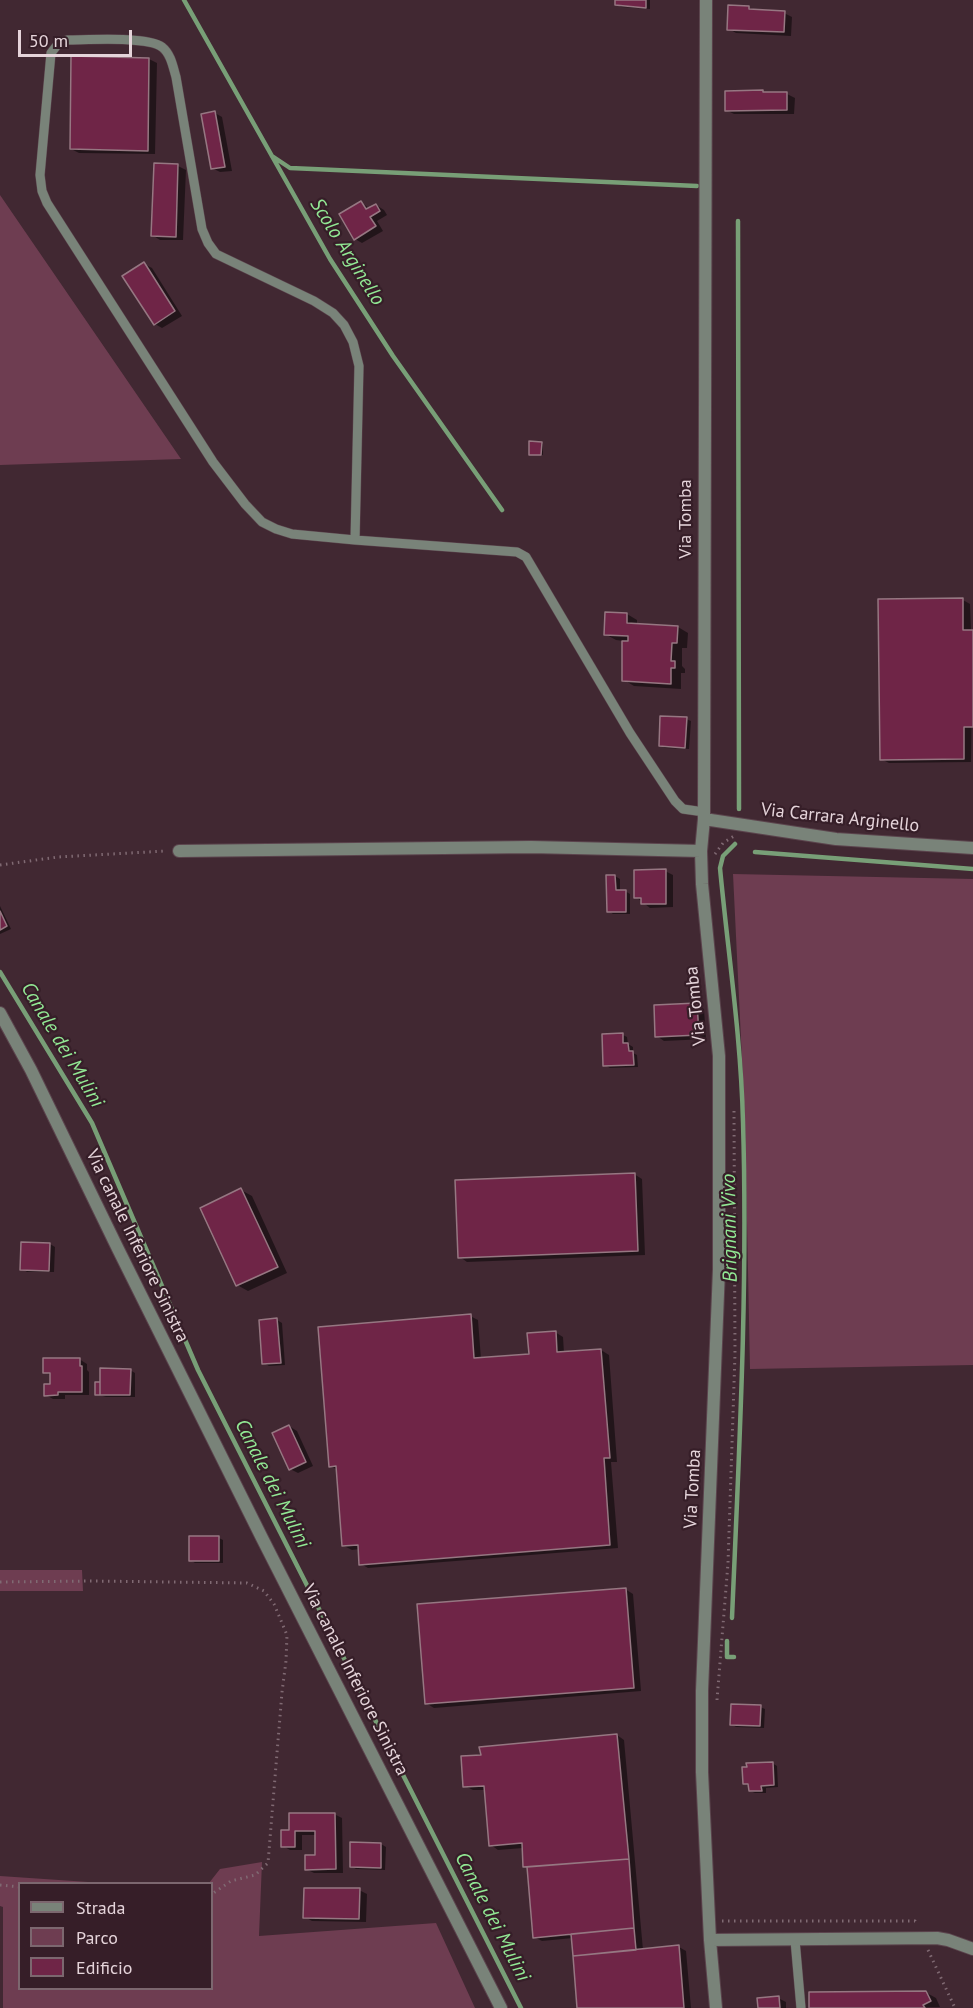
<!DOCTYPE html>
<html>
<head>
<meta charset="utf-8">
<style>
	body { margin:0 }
	#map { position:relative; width:973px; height:2008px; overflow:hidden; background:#412832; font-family:"PT Sans",sans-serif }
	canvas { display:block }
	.legend { position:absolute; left:18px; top:1882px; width:195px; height:108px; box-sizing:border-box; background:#361e28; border:2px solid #7c676f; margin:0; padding:8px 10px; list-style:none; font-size:18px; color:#e5d4da }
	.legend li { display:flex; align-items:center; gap:12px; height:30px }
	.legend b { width:30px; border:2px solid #7c676f }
	.scale { position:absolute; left:18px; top:30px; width:114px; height:27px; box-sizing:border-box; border:3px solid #e5d4da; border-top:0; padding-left:8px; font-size:18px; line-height:21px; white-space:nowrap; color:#e5d4da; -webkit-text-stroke:4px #361e28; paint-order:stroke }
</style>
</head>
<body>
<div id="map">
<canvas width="973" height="2008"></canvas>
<ul class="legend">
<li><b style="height:8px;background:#798379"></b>Strada</li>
<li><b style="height:16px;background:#6e3d51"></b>Parco</li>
<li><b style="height:16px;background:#6f2547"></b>Edificio</li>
</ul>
<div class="scale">50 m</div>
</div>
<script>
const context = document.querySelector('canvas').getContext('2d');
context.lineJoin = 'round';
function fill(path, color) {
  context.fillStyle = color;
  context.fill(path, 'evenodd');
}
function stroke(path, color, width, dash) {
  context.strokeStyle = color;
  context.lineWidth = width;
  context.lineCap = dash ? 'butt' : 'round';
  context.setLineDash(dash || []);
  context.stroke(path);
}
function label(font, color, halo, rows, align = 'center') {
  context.font = font + ' "PT Sans",sans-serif';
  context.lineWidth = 4.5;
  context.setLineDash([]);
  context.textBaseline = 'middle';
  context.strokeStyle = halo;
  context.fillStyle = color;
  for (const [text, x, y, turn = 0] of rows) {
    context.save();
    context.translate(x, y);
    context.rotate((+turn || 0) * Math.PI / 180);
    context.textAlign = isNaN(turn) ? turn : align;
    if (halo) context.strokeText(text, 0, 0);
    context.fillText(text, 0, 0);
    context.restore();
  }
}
fill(new Path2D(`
	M0,195L181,459L0,465Z
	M733,874L973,879V1365L750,1369L745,1122Z
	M0,1570H82L83,1591H0Z
	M262,1862L259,1936L436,1923L475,2008H3V1907L0,1906V1876L103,1883L20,1884V1988H212V1884L209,1883L220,1869Z`), '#6e3d51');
fill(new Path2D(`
	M617,0H650V9L621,7L617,4Z
	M748,8L755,11L784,13L792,17L791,36L736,33L729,29Z
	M149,59L157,63L155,154L79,153L71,149Z
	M766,94H787L795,98L794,114H734L726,110Z
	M215,113L222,117L232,171L220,172L212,168Z
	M178,166L186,170L183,240H160L152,235Z
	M361,202L370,209L376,205L384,210L387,215L377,221L383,231L362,243L355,239Z
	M144,264L152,268L182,316L162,328L155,324Z
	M541,443L543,444V455L530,454Z
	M963,600L970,604L971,631H973L971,762L889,763L881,759Z
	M627,614L637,620V625L678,627L688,633L687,648H682V666L685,669V673H681V689L634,686L624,680V641L616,640L605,634Z
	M686,719L691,721L689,749L665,748L660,746Z
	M665,871L673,875V907L650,908L636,897Z
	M615,876L620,879V891H625L630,894V914H613L609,911Z
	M0,906L11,929L0,934Z
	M697,1005L704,1009L706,1039L664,1041L657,1036Z
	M623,1035L627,1037L628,1044L633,1047V1053L637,1055L638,1067L610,1068L605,1065Z
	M634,1174L642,1179L645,1255L467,1262L460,1257Z
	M241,1190L252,1196L287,1273L248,1291L237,1285Z
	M50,1244L55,1247L54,1272H27L22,1269Z
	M470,1316L478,1320L481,1359L531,1355L555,1332L563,1337L564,1353L601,1350L609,1355L617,1462H611L618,1548L368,1568L361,1564L360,1549L352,1550L344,1546L338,1470L330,1466Z
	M277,1320L282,1323L285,1365L269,1366L264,1363Z
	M79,1359L87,1364V1370L89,1372V1395H65V1399H53L46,1395L52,1386V1376L45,1372Z
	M130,1370L135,1373V1397H106L96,1394L102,1384Z
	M289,1426L297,1431L313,1466L298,1473L290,1469Z
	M219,1538L223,1540V1563H195L190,1560Z
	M625,1589L633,1594L641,1691L434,1708L426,1703Z
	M760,1707L765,1709L764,1728L736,1727L731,1724Z
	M617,1735L624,1740L643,1950L679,1947L686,1951L691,2008H579L573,1938L542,1941L534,1937L529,1869L524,1866L523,1848L498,1850L491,1845L486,1790H473L465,1786L482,1756Z
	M772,1763L777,1766L778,1787L766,1788V1793H755L750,1791V1787L744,1783Z
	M334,1814L342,1818L343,1873H314L306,1869L317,1857V1835H302V1850H290L283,1846L290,1832Z
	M381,1844L386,1847L385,1870L356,1869L351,1866Z
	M359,1890L367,1894L366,1922L312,1921L305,1917Z
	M925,1992L936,1998L940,2007L811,2008Z
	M778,1998L786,2002V2008H760Z`), '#0007');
stroke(new Path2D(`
	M184,0L330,259L393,356L502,510
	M272,156L290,168L697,186
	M738,221L739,809
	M755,852L973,869
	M0,972L92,1123L198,1370L521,2008
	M732,1618C739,1453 748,1288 743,1122C741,1037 728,953 720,868L723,856L735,844
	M727,1641V1657H734`), '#789f77', 4.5);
const building = new Path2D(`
	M615,0H646V8L615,5Z
	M728,5L749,6V9L785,11L784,32L727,30Z
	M71,56L149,58L148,151L70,149Z
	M763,90V92H787V110L725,111V91Z
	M215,111L225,167L211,169L201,114Z
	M154,163L178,164L176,237L151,236Z
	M361,201L366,209L376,204L380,211L370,217L376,226L354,240L339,214Z
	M144,262L175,311L154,325L122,276Z
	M529,441L542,442L541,455H529Z
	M963,598V630H973V727H964V759L880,760L878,599Z
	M605,612L627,613V623L678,626L677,643H672L671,661H675V668H671V684L622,681V641H628V636L604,635Z
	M660,716L687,717L685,748L659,746Z
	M666,869V904H641V898H634V870Z
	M606,875H615L616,890H626V912H607Z
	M0,911L7,926L0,930Z
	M697,1003L699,1035L655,1037L654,1005Z
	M623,1033V1043H628L629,1051H633L634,1065L603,1066L602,1034Z
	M635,1173L638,1251L458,1258L455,1180Z
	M241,1188L278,1267L236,1286L200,1208Z
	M21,1242L50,1243L49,1271L20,1270Z
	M471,1314L474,1358L529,1354L527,1333L556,1331L557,1352L601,1349L610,1458H604L610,1545L359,1565L358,1545L342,1546L336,1466L329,1467L318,1327Z
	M277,1318L281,1363L262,1364L259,1320Z
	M43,1358H80V1366H82V1392H58V1395L44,1396V1384H50V1373H43Z
	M100,1368L131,1369L130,1395H100Z
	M95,1382H100V1395H95Z
	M289,1425L306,1462L289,1470L272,1433Z
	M189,1536H219V1561H189Z
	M626,1588L634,1688L425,1704L417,1604Z
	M731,1704L761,1705L760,1726L730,1725Z
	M617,1734L629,1859L523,1867L522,1843L489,1846L484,1786L463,1787L461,1756L481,1755L479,1747Z
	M773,1762L774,1785L761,1786L762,1791H749L748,1784H743L742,1767H747L746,1763Z
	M289,1813H335L336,1869L305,1870V1855H315V1831H295V1847H281V1830H289Z
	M350,1842L381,1843V1868L350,1867Z
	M629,1859L634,1928L533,1938L527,1867Z
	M304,1888H360L359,1919L303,1918Z
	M634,1928L636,1950L573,1956L571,1934Z
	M679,1945L684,2008H577L573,1956Z
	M926,1991L931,2001L923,2005L925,2008H809V1992Z
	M779,1996L780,2008H758L757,1998Z`);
fill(building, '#6f2547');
stroke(building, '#967782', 1.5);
const service = new Path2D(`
	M355,540L359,366L353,342L344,325L333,313L314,301L216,254L208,243L202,229L176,77C173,67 171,54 162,47C147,36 88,40 67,40L58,44L51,53L40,175L42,191L47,203L213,462L245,504L262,522L276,529L292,534L355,540L517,552L526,557L630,733L675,801L683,809L704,812
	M795,1940L801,2008`);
const minor = new Path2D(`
	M706,0L704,819L701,851L702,884L719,1056V1269L702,1691V1772L710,1940L716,2008
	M704,819L836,839L973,848
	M179,851L531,847L701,851
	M0,1013L31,1070L118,1249L262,1538L501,2008
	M710,1940L937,1938L948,1940L973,1949`);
stroke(service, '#5b444d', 10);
stroke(minor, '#5b444d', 14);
stroke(new Path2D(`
	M715,854L723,843L734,836
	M0,865L58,857L165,851
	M0,1582L91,1581L247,1583L264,1591L274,1604L287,1635L286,1661L282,1692L268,1863L255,1875L231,1881L212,1894
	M717,1700L728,1563L735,1354L734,1110
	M0,1885L20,1887
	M722,1921H915L917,1925
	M928,1950L955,2008`), '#806a73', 3, [1.5, 4.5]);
stroke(service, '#798379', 9);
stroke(minor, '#798379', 12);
label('18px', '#e5d4da', '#361e28', [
	["Via Tomba",686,519,-90],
	["Via Carrara Arginello",840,818,6],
	["Via Tomba",696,1006,-96],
	["Via canale Inferiore Sinistra",137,1246,64],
	["Via Tomba",693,1489,-87],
	["Via canale Inferiore Sinistra",355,1680,63]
]);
label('italic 20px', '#92e894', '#361e28', [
	["Scolo Arginello",347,252,58],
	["Canale dei Mulini",62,1045,59],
	["Brignani Vivo",730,1228,-91],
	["Canale dei Mulini",272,1484,63],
	["Canale dei Mulini",492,1917,63]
]);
</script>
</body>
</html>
